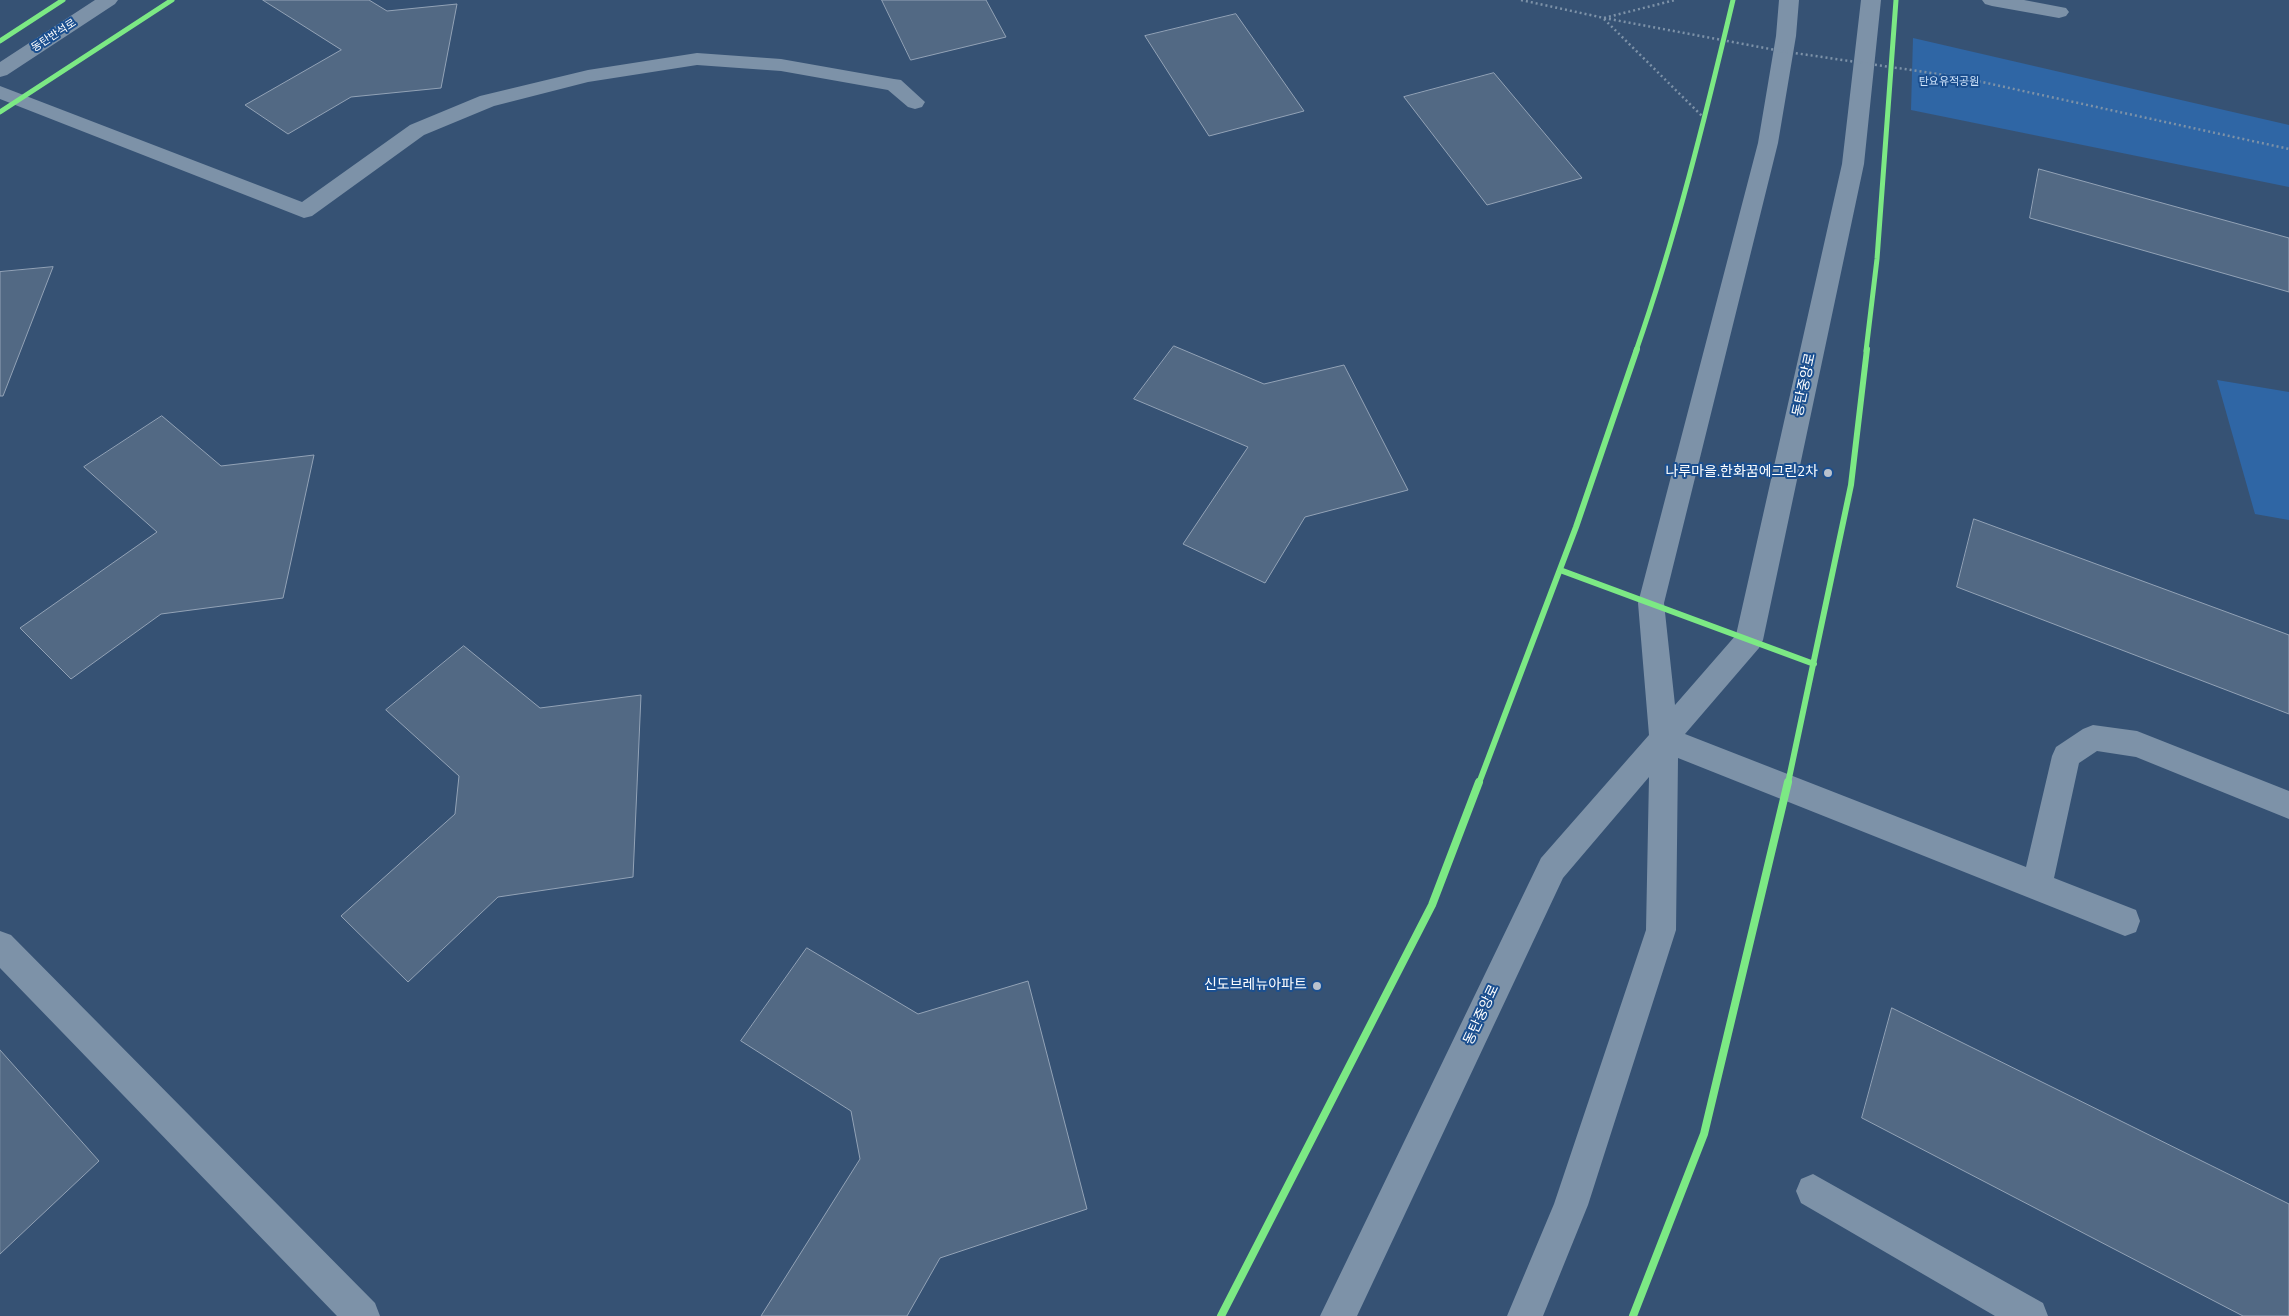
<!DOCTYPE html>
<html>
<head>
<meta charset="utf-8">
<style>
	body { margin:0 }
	canvas { display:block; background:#365274 }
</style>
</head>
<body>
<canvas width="2289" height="1316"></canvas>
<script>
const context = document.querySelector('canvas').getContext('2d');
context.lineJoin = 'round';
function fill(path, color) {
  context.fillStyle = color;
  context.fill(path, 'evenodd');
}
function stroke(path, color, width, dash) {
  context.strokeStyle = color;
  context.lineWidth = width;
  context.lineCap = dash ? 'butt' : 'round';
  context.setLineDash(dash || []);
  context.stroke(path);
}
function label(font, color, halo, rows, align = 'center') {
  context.font = font + ' "Titillium Web","Noto Sans KR",sans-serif';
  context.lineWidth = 4;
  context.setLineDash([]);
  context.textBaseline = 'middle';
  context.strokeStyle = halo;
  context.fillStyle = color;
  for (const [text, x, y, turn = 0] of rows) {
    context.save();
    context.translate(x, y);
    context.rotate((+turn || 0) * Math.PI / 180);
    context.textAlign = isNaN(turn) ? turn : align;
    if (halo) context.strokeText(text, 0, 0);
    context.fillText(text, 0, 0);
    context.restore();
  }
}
fill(new Path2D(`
	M1913,38L2289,125V187L1911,110Z
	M2217,380L2289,392V520L2255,514Z`), '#2f66a5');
const building = new Path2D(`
	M263,0H369L387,11L457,4L441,88L351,97L288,134L245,105L341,50Z
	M882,0H986L1006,37L911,60Z
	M1236,14L1304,111L1209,136L1145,36Z
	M1494,73L1582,178L1487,205L1404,97Z
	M2039,169L2289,238V292L2030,218Z
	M53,267L3,396H0V272Z
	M1174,346L1264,384L1344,365L1408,490L1305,517L1265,583L1183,544L1248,447L1134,399Z
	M162,416L221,466L314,455L283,598L161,614L71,679L20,628L157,532L84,467Z
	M1974,519L2289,635V714L1957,587Z
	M464,646L540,708L641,695L633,877L498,897L408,982L341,916L455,814L459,776L386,710Z
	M807,948L918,1014L1028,981L1087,1209L940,1258L907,1316H761L860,1159L851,1111L741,1041Z
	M1892,1008L2289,1204V1316H2243L1862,1118Z
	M0,1050L99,1161L0,1254Z`);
fill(building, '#526984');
stroke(building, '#92a2b6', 1);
stroke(new Path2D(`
	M1521,0L1604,18L1675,0
	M1604,19L1705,119
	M1959,77L2289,149`), '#7d92a8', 2.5, [2, 3]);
fill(new Path2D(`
	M95,0H118L115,4L7,75L0,77V62Z
	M1779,0H1799L1796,36L1778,143L1664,603L1675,705L1736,635L1842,164L1861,0H1881L1864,164L1763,640L1759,648L1685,734L2026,867L2052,756L2056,747L2083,729L2093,725L2137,731L2289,791V819L2136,757L2097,751L2079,763L2054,878L2136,910L2140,921L2136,932L2125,936L1678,758L1676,930L1588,1205L1543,1316H1507L1554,1204L1646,930L1649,777L1563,878L1357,1316H1320L1541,858L1649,735L1638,603L1758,143L1776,36Z
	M1982,0H2024L2066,8L2069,12L2066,16L2059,18L1992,6L1985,4Z
	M697,53L781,59L894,79L901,80L925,102L922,107L915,109L908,107L888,90L781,71L697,65L588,82L494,106L424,135L312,216L304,218L0,99V86L302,202L410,125L480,96L588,70Z
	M0,931L11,935L375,1303L380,1316H337L0,968Z
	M1813,1174L2043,1303L2048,1316H1995L1801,1203L1796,1191L1801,1179Z`), '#7d92a8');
stroke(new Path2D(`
	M1604,18L1781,51L1959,77`), '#7d92a8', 2.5, [2, 3]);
stroke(new Path2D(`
	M0,41L63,0
	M0,112L172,0
	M1636,351C1676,236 1705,118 1733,0
	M1866,351L1877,259L1896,0`), '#7ce984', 5);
stroke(new Path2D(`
	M1560,570L1814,664
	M1479,783L1576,527L1637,349
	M1788,783L1851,485L1867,349`), '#7ce984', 6);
stroke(new Path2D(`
	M1221,1316L1432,905L1479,782
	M1633,1316L1704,1134L1788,782`), '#7ce984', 8);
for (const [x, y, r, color] of [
	[1828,473,5,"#b9c2ce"],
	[1317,986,5,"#b9c2ce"]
]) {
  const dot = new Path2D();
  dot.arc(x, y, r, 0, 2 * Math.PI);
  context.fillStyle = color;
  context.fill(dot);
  stroke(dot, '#1b4f8f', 2);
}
label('11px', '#fff', '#1b4f8f', [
	["동탄반석로",54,36,-33]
]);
label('11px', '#cfe3fa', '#1b4f8f', [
	["탄요유적공원",1949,82]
]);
label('14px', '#fff', '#1b4f8f', [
	["동탄중앙로",1805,385,-78],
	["동탄중앙로",1482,1015,-65]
]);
label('14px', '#fff', '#1b4f8f', [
	["나루마을.한화꿈에그린2차",1818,473],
	["신도브레뉴아파트",1307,986]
], 'right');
</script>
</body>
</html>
